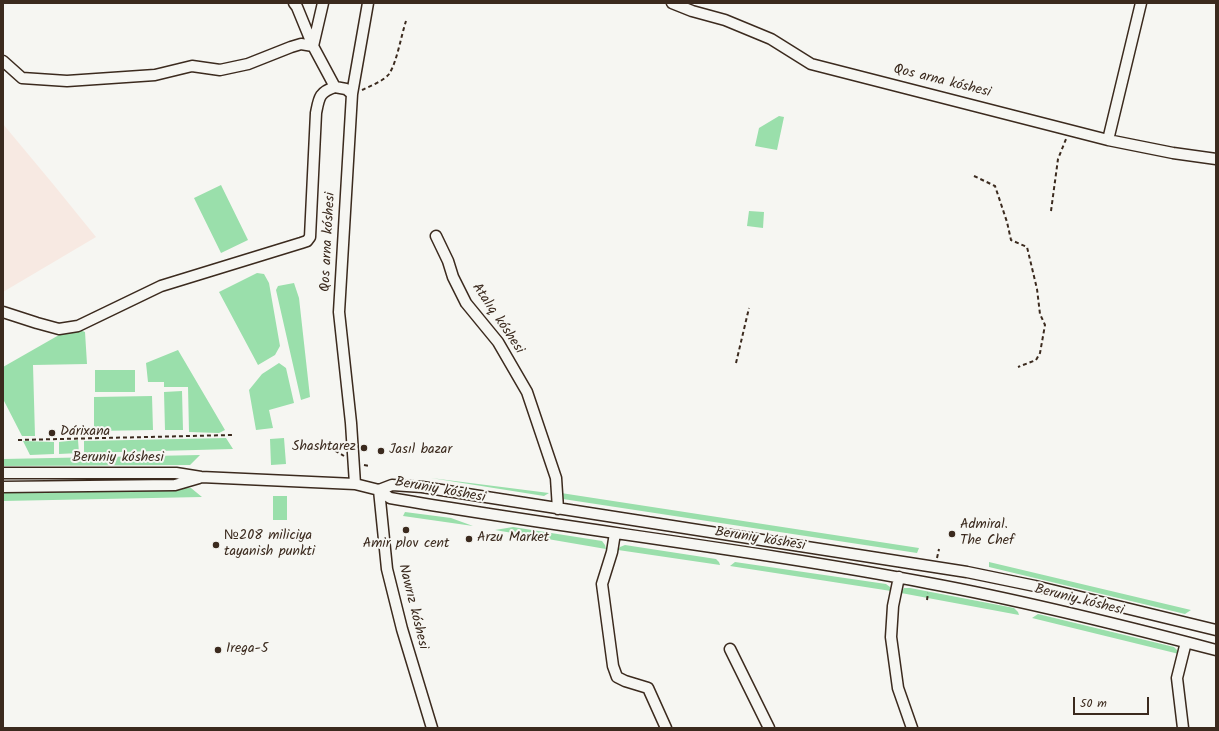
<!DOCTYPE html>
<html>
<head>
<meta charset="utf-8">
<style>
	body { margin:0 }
	#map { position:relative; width:1219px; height:731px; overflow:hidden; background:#f6f6f2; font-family:Kalam,sans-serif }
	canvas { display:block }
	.frame { position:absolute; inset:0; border:4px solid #3b2a1e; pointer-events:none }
	.scale { position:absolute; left:1073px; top:697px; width:76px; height:18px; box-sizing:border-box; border:2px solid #3b2a1e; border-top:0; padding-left:5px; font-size:12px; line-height:14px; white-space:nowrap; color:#3b2a1e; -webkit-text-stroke:3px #f6f6f2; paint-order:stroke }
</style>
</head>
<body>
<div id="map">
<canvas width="1219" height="731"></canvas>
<div class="frame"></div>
<div class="scale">50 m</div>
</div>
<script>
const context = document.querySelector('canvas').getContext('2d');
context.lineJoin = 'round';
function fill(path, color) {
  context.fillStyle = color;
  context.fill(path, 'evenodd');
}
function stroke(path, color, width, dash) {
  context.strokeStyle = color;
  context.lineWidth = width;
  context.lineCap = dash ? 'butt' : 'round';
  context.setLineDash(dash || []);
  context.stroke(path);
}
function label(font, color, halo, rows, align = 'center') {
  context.font = font + ' Kalam,sans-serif';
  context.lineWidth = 4;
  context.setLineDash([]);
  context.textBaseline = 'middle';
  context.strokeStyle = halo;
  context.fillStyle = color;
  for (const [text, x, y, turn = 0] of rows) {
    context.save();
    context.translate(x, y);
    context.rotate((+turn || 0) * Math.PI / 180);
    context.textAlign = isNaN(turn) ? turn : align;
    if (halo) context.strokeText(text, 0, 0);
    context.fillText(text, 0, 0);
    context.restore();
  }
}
fill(new Path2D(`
	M3,124L53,184L96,237L3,292Z`), '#f7e9e2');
fill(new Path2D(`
	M779,116L784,117L777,150L755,146L759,128Z
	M221,185L248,240L221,253L194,198Z
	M749,211L764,212L763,228L747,226Z
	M257,273L264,274L269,283L280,346L275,355L258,365L219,292Z
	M294,283L299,298L310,397L301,400L276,290L278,286Z
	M73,327L85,332L87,364L33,365L35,436H22L3,399V367Z
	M178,350L225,430L219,433L189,432L188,387H164V382H148L146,363Z
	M279,363L286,368L294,403L269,410L273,428L256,430L249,390L262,374Z
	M95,370H135V392H95Z
	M182,391L183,430H165L164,392Z
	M152,396L153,430L94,431V397Z
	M226,438L233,449L84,453V441Z
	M284,438L286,464L271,465L270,439Z
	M78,440L79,453L59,454V442Z
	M23,441L54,442V454L30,455Z
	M200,455L190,465L3,466V459Z
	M431,478L549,493L544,496Z
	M191,488L202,497L3,501V491Z
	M561,493L919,548L917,553L563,499Z
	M273,496H287V520H273Z
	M405,512L451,518L473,526L403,516Z
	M513,527L602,541L605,545L606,549L495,530Z
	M625,545L716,559L719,562L720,565L618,550L620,547Z
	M735,562L886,584L890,587L891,591L730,566Z
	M989,562L1191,610L1185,614L989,567Z
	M904,588H910L1014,608L1018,612L1019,615L901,593Z
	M1038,614L1174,647L1178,651L1179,654L1032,618Z`), '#9adfab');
const minor = new Path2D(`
	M294,3L297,7L313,46L335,87L346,89L352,94
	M672,3L692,11L725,20L771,39L811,64L1108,140L1173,153L1216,159
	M313,46L323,3
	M3,61L22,78L67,81L155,75L192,66L220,70L248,64L291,47L301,44L313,46
	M1108,140L1141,3
	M436,236L448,261L453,277L466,303L498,342L527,392L556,478L558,509
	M3,312L37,323L59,329L78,326L161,286L301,243L307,241L310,237L316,113C319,98 319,92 335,87
	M3,473H176L201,477L355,484L379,490L390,498C569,529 750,549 928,583C1025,601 1121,625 1216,650
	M355,484L351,423L339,312L352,94L368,3
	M3,487L175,485L199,478
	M379,490L392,485L422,487L967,572L1035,586L1216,630
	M379,490L387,569L402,629L432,728
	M615,533L612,552L602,584L613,666L617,677L625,681L648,688L666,728
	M899,577L893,606L891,637L898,688L912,728
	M730,649L769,728
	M1183,728L1177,678L1186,642`);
stroke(minor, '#3b2a1e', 13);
stroke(new Path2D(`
	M362,90C370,86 384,81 389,74C397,62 401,36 406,21
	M974,176L995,186L1007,222L1011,240L1027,247L1037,289L1040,314L1045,325L1040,353L1036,360L1018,367
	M1051,211L1058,159L1066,139
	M736,363L749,308
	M18,440L232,435
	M329,447L344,456
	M364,465L370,466
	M937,558L939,549
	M927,600L928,593`), '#3b2a1e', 2, [4, 3]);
stroke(minor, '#f6f6f2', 10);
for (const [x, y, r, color] of [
	[52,433,4,"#3b2a1e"],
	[364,448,4,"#3b2a1e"],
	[381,451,4,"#3b2a1e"],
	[406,530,4,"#3b2a1e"],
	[952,534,4,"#3b2a1e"],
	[469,539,4,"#3b2a1e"],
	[216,545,4,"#3b2a1e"],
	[218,650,4,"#3b2a1e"]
]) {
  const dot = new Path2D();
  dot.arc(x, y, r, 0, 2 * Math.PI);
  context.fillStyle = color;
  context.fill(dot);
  stroke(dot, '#f6f6f2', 1.5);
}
label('14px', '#3b2a1e', '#f6f6f2', [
	["Qos arna kóshesi",942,82,14],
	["Qos arna kóshesi",329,242,-87],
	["Atalıq kóshesi",497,319,56],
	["Beruniy kóshesi",118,459],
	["Beruniy kóshesi",440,491,10],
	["Beruniy kóshesi",760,540,9],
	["Beruniy kóshesi",1079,601,14],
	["Nawrız kóshesi",412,607,76]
]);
label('14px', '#3b2a1e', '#f6f6f2', [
	["Dárixana",60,433],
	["Shashtarez",356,448,"right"],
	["Jasıl bazar",389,451],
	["Admiral.",960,526],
	["The Chef",960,542],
	["№208 miliciya",224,537],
	["tayanish punkti",224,553],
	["Arzu Market",477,539],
	["Amir plov cent",406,545,"center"],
	["Irega-5",226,650]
], 'left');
</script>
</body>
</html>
